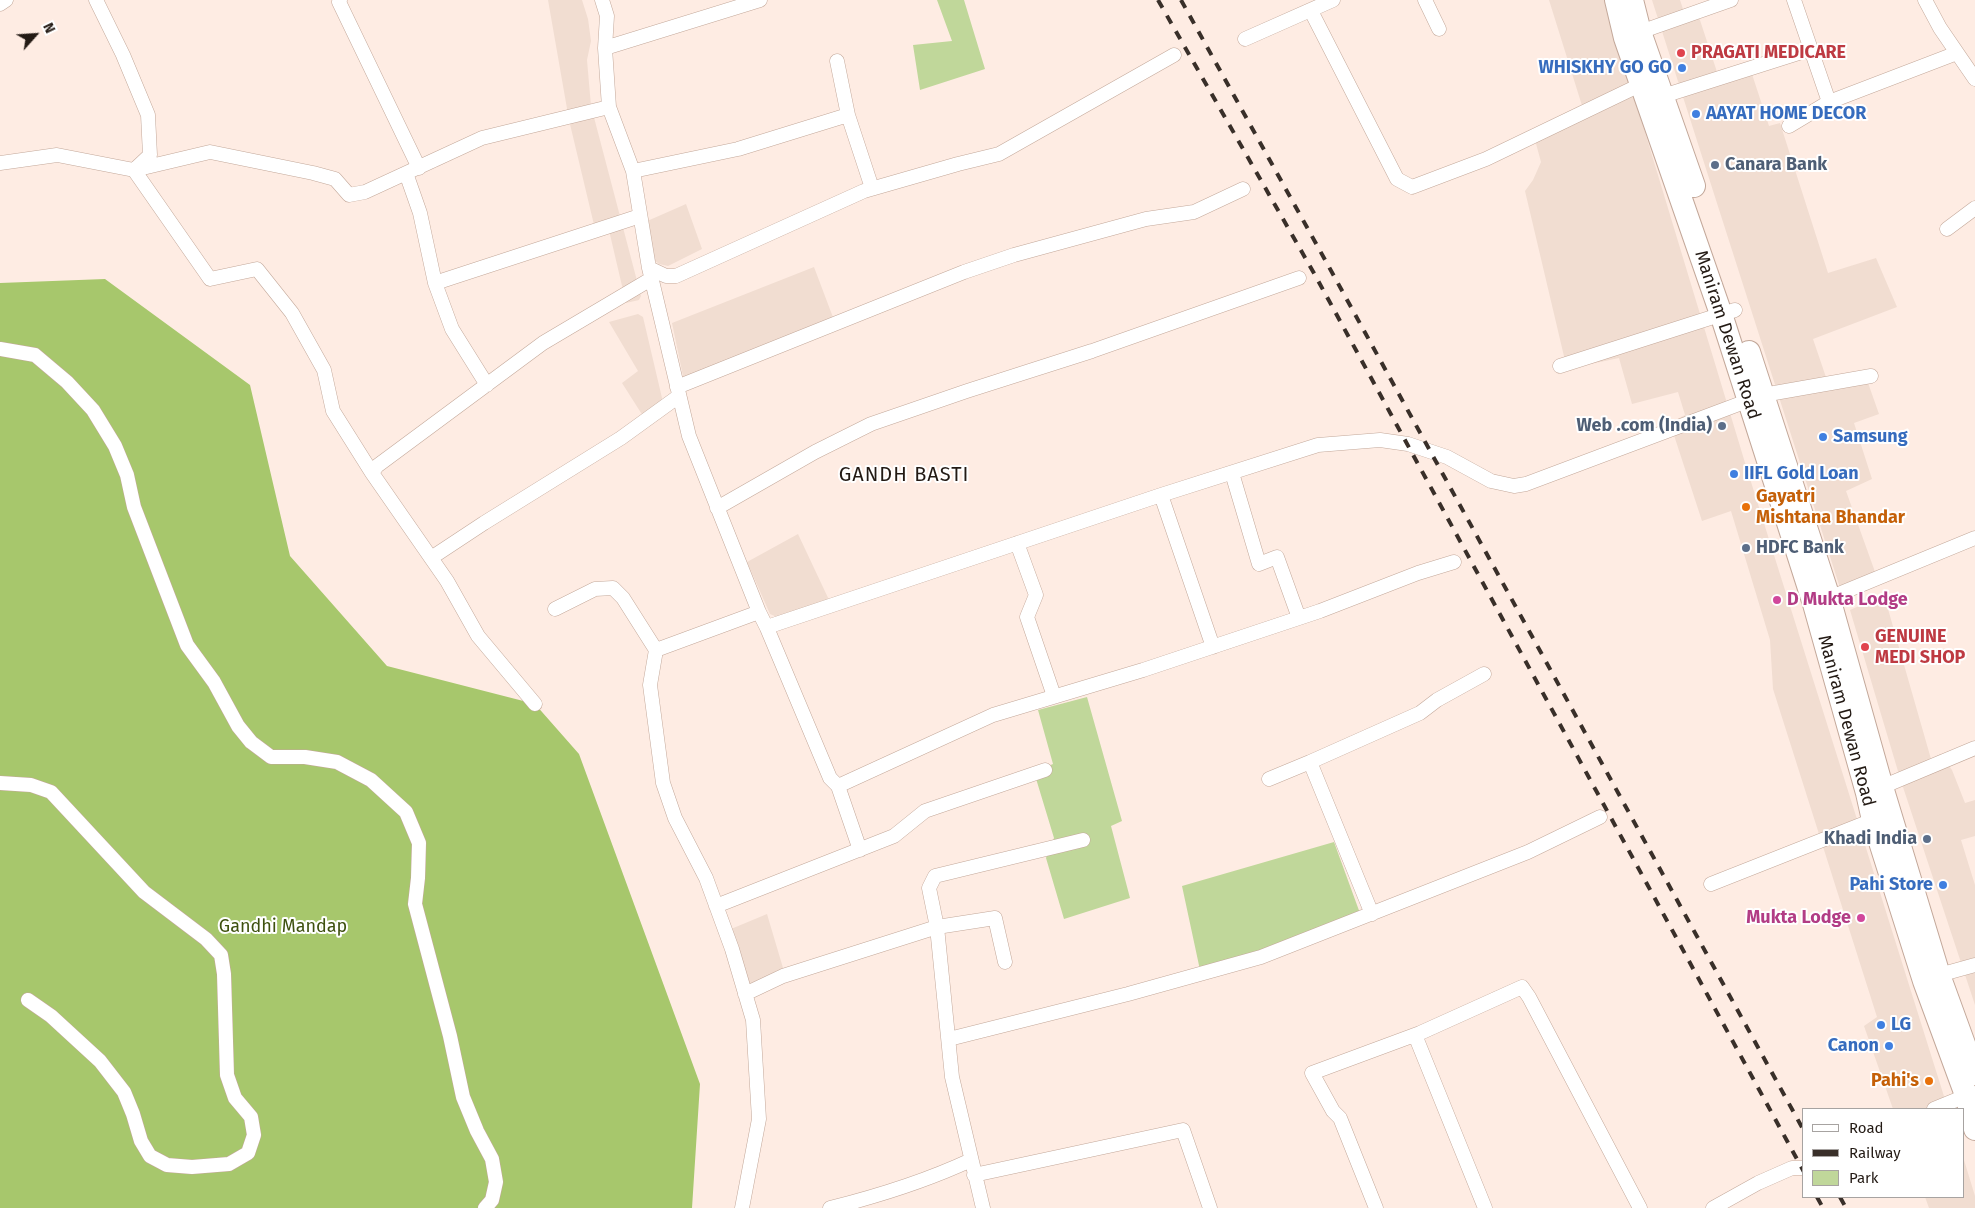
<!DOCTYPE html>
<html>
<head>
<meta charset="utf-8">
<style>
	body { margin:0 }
	#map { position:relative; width:1975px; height:1208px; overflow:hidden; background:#feece3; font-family:"Fira Sans",sans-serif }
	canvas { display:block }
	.legend { position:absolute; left:1802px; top:1108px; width:162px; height:90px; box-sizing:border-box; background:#fff; border:1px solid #a7a3a1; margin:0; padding:6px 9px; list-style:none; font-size:15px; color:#231a14 }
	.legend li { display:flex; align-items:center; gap:10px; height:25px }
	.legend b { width:25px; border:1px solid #a7a3a1 }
	.north { position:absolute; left:10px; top:10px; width:50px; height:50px; -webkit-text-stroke:4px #fff; paint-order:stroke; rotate:64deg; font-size:14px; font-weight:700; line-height:20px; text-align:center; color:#231a14 }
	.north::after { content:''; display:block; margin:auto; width:18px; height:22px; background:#231a14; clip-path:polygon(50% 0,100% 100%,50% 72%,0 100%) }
</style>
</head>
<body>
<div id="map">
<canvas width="1975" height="1208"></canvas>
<ul class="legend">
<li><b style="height:6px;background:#fff"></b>Road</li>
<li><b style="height:6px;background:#392f29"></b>Railway</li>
<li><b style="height:14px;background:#c0d79a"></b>Park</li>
</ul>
<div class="north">N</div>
</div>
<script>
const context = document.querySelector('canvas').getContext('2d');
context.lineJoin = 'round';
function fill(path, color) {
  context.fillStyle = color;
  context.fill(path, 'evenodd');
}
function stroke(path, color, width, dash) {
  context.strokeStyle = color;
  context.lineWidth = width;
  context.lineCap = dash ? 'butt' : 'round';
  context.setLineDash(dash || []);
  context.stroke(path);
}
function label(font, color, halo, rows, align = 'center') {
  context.font = font + ' "Fira Sans",sans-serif';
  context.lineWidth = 4;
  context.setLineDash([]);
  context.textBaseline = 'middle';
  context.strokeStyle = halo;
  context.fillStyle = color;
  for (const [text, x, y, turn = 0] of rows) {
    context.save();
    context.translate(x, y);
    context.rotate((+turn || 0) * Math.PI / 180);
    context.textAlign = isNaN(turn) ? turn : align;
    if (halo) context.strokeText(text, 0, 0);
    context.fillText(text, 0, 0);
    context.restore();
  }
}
fill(new Path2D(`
	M548,0H582L588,19L591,41L587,60L591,106L641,296L639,300L626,303L608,226L595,229L569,120Z
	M1549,0H1605L1746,466L1948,1109H1893L1864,1026L1877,1017L1773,689L1770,640L1731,511L1702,521L1670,423L1685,415L1678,392L1632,404L1619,358L1567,369L1525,191L1533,180L1541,162L1535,140L1584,112Z
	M1652,0H1680L1684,12L1696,8L1718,75L1749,65L1769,126L1780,123L1828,273L1876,258L1897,307L1813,339L1830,389L1867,380L1879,414L1854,423L1872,479L1846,491L1879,583L1841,591Z
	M686,204L702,249L668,266L659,264L653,259L645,222Z
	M814,267L834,320L686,379L683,376L672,323Z
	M638,314L643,317L662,398L661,403L643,416L622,383L638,371L609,322Z
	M798,534L830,602L779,618L770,614L747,562Z
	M1884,595L1931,759L1940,754L1952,770L1965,803L1975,800V836L1961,840L1975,885V1005L1900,778L1850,610Z
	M767,914L786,978L750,989L731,929Z
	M1964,1160L1975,1196V1208H1929L1925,1197H1964Z`), '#f1ddd1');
fill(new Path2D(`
	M937,0H964L985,69L920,90L913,45L952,41Z
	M1087,697L1122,821L1111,826L1130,898L1064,919L1046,858L1054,838L1034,772L1053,764L1038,710Z
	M1334,842L1361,916L1246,958L1200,970L1182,886Z`), '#c0d79a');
fill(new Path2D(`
	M105,279L250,385L290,556L387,666L535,704L579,754L700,1084L692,1208H0V283Z`), '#a7c76c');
const street = new Path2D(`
	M96,0L123,55L148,115L150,155L134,170L210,152L313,173L335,179L349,195L365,192L482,138L609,107
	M340,0L339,2L419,168
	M602,0L607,16L605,48L609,107L633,171L649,268L666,276H676L864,191L958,164L999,154L1174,55
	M1425,0L1439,29
	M1794,0L1829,102
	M1925,0L1940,28L1975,79
	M0,4L6,0
	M1311,11L1397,179L1412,187L1486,159L1642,84
	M1640,32L1731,0
	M1245,39L1333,0
	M605,48L760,0
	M837,61L848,115
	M1663,96L1811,49
	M1789,126L1829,102L1957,53
	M0,163L57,155L134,170L210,279L257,269L292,313L324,370L333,411L372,473
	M633,171L738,149L848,115L872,188
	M406,173L420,213L435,283
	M1947,229L1975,208
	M649,268L689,436L759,612L767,628L830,778L838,786L993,715L1143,670L1320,611L1418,573L1454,562
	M0,349L35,355L67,382L93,410L115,446L127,475L134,507L187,645L214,682L238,726L251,742L271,757H305L337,762L371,780L406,812L419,843L418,878L415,904L450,1036L463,1097L477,1131L492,1159L496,1182L492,1200L485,1208
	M1560,366L1735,310
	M487,385L452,329L435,283L640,216
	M677,387L964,272L1014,255L1146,219L1194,212L1243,189
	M1232,473L1259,564L1277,557L1299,618
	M1161,495L1213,647
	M717,508L815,452L871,424L967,391L1092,351L1299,278
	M1017,543L1036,595L1027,617L1054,696
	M431,558L484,523L621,438L679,396
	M1829,598L1975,538
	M555,609L595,589L613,588L623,598L656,650
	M767,627L1161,495L1318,445L1380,440L1408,444L1447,457L1491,481L1514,486L1526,484L1763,395L1871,376
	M535,704L478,636L447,581L372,473L377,466L543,343L651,279
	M1310,762L1420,713L1437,700L1484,674
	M1269,779L1310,762L1372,914
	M0,783L31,785L51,792L144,892L206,939L221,955L224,974L227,1075L235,1098L251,1117L254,1135L248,1153L229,1164L192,1167L167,1165L150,1156L141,1141L133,1114L124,1092L100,1061L51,1016L28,1000
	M838,786L860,850
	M1877,789L1975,748
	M1711,884L1873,820
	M716,906L894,836L925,811L1045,770
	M1939,975L1975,965
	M745,994L783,976L937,927L995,918L1005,962
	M1415,1035L1485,1208
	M949,1039L1128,994L1261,957L1528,852L1600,817
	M1934,1109L1973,1093
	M974,1175L1183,1130L1210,1208
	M742,1208L759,1119L753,1020L732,949L706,878L675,818L663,783L650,685L656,650L759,612
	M830,1208C878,1196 926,1181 971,1160
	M983,1208L952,1077L937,927L929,888L935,876L1083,840
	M1376,1208L1340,1118L1333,1111L1312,1073L1420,1033L1522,987L1529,997L1640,1208
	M1713,1208L1758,1183L1792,1168H1804`);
const primary = new Path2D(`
	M1616,0L1625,38L1721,314L1814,604L1867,793L1873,820L1924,981L1966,1095L1975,1129
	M1632,0L1640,32L1694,186
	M1749,352L1829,598L1882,787L1939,975L1975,1074`);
stroke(street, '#c3a89a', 15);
stroke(primary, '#c3a89a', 24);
stroke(street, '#fff', 14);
stroke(primary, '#fff', 22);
stroke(new Path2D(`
	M1158,0L1315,275L1804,1172
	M1181,0L1329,267L1804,1131
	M1817,1197L1823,1208
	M1840,1197L1846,1208`), '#392f29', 4, [9, 9]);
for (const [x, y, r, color] of [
	[1681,53,5,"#e0444e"],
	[1682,68,5,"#3f7fe0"],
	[1696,114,5,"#3f7fe0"],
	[1715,165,5,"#5c6f8a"],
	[1722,426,5,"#5c6f8a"],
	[1823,437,5,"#3f7fe0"],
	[1734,474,5,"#3f7fe0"],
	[1746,507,5,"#e8710a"],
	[1746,548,5,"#5c6f8a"],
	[1777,600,5,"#d1479c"],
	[1865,647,5,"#e0444e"],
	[1927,839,5,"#5c6f8a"],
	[1943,885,5,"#3f7fe0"],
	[1861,918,5,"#d1479c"],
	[1881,1025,5,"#3f7fe0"],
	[1889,1046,5,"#3f7fe0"],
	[1929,1081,5,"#e8710a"]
]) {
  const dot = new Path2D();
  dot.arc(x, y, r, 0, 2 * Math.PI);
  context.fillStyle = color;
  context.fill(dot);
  stroke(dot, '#fff', 2);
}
label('bold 18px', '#be3a42', '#fff', [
	["PRAGATI MEDICARE",1691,53],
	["GENUINE",1875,637],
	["MEDI SHOP",1875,658]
], 'left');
label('bold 18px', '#366cbe', '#fff', [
	["WHISKHY GO GO",1672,68,"right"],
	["AAYAT HOME DECOR",1706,114],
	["Samsung",1833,437],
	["IIFL Gold Loan",1744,474],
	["Pahi Store",1933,885,"right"],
	["LG",1891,1025],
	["Canon",1879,1046,"right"]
], 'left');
label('bold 18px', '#4e5e75', '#fff', [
	["Canara Bank",1725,165],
	["Web .com (India)",1712,426,"right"],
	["HDFC Bank",1756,548],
	["Khadi India",1917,839,"right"]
], 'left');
label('18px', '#231a14', '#fff', [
	["Maniram Dewan Road",1727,335,72],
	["Maniram Dewan Road",1846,721,75]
]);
label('bold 18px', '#c56008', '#fff', [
	["Gayatri",1756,497],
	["Mishtana Bhandar",1756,518],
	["Pahi's",1919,1081,"right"]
], 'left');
label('bold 18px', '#b23c85', '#fff', [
	["D Mukta Lodge",1787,600],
	["Mukta Lodge",1851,918,"right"]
], 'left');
label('18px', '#3e510f', '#fff', [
	["Gandhi Mandap",283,927]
]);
context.letterSpacing = '1px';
label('20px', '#231a14', '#fff', [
	["GANDH BASTI",904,475]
]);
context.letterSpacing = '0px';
</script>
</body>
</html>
